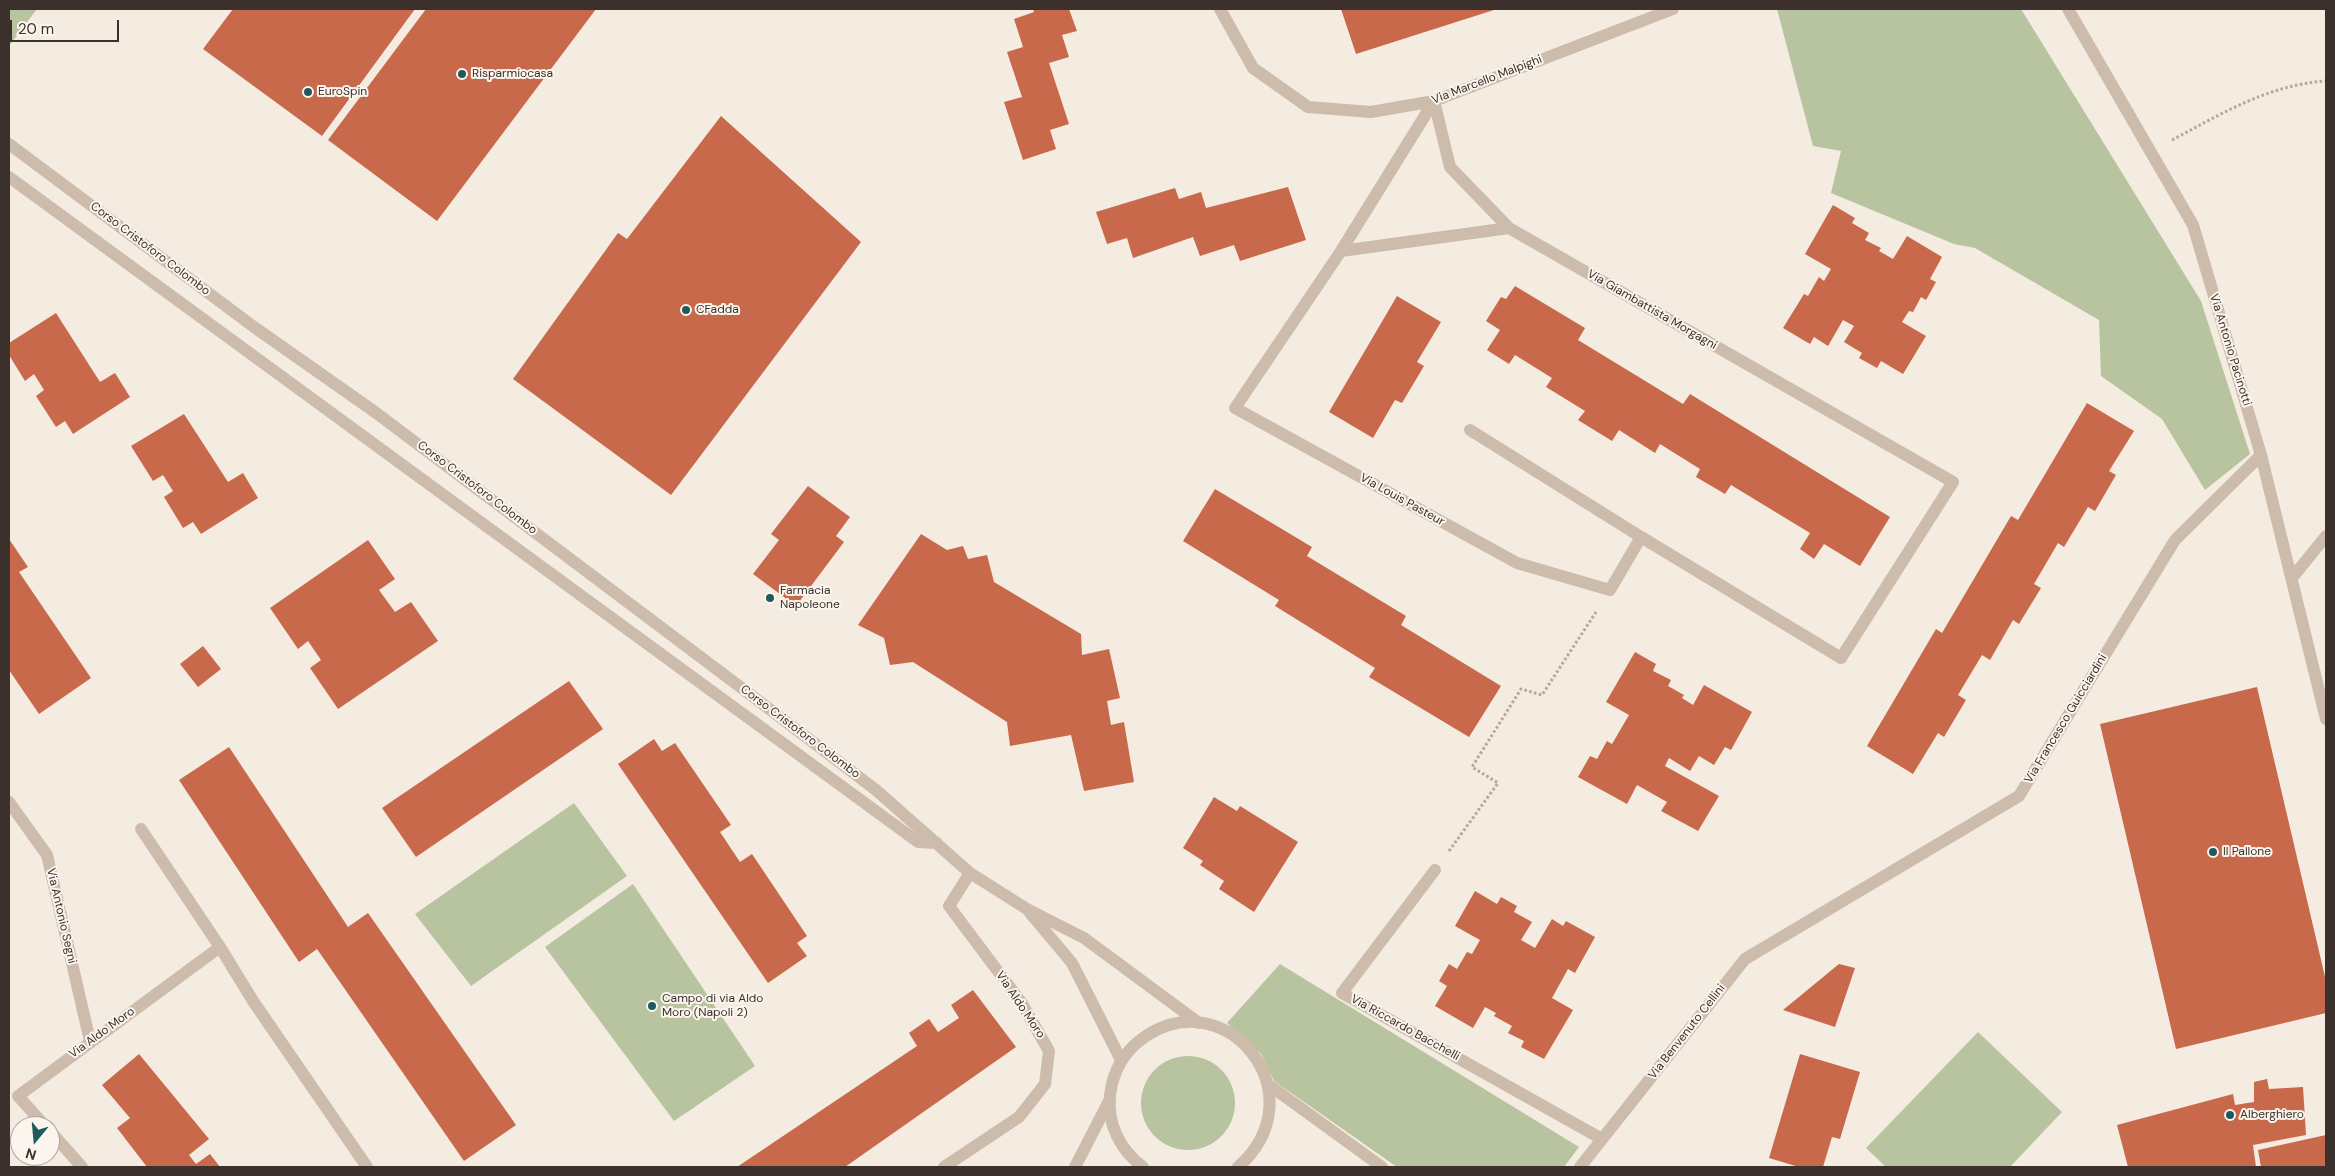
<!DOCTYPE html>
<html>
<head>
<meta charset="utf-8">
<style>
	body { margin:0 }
	#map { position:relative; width:2335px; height:1176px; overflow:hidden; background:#f4ebe1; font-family:"DM Sans",sans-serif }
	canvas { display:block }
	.frame { position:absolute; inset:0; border:10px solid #3b302b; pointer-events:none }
	.north { position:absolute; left:10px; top:1116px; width:50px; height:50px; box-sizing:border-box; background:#fbf5ee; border:1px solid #aea6a0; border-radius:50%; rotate:197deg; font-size:14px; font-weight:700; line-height:20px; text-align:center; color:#3b302b }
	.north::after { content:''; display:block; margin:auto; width:18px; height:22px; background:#1f5a5e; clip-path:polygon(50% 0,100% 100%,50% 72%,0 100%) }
	.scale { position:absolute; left:10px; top:20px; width:109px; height:22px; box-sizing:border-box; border:2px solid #3b302b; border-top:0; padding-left:6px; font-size:15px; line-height:18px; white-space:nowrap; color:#3b302b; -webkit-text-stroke:4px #fbf5ee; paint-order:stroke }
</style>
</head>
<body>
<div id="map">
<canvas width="2335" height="1176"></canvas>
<div class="frame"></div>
<div class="north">N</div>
<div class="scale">20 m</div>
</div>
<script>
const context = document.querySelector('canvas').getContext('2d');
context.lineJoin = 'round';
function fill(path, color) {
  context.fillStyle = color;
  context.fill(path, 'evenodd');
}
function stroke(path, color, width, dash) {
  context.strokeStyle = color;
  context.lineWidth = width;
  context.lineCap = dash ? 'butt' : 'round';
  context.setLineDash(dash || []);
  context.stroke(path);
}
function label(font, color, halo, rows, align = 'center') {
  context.font = font + ' "DM Sans",sans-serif';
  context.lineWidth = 4;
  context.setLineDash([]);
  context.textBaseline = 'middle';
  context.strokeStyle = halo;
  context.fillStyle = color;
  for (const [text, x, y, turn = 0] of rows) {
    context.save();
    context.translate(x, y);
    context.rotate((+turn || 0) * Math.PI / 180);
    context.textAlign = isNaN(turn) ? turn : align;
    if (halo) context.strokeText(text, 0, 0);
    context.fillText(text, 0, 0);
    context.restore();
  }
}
fill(new Path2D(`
	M9,9H37L9,46Z
	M1777,9H2021L2201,301L2250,454L2205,490L2162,419L2101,376L2099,320L1975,248L1954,244L1831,193L1841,151L1813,146Z
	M574,803L627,876L471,986L415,914Z
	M633,884L755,1066L674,1121L545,947Z
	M1280,964L1579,1147L1564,1167H1397L1274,1081L1261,1054L1227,1023Z
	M1978,1032L2062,1112L2010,1167H1886L1866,1148Z
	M1141 1103a47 47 0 1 1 94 0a47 47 0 1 1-94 0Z`), '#b8c4a0');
fill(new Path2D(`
	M233,9H415L322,136L203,49Z
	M426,9H596L437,221L328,140Z
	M1033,9H1069L1077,31L1062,35L1069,57L1049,63L1069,124L1050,130L1056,149L1023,160L1004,102L1022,97L1007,52L1023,47L1014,19L1034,12Z
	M1341,9H1497L1356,54Z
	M721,116L861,242L671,495L513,379L618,233L627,239Z
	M1288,187L1306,240L1240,261L1234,245L1200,256L1193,237L1133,258L1127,238L1107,244L1096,212L1175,188L1179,199L1201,192L1206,208Z
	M1833,205L1855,218L1852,223L1869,233L1865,240L1881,248L1879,251L1893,259L1907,236L1942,257L1930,279L1936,282L1926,300L1921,297L1913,312L1909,311L1902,322L1926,336L1903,374L1881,361L1877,368L1859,358L1862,353L1844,342L1854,326L1843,320L1828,346L1814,337L1810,344L1783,328L1804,294L1808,296L1819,277L1824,281L1831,269L1805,254Z
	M1515,286L1585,328L1578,340L1683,404L1690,394L1890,517L1860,566L1824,544L1814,559L1800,549L1810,533L1731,485L1725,494L1696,477L1700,469L1660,444L1655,453L1619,430L1612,441L1578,420L1585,411L1546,387L1552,378L1515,355L1509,364L1487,350L1500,330L1486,321L1501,297L1506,299Z
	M1397,296L1441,322L1417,362L1424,366L1402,403L1395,400L1373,438L1329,412Z
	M56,313L100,382L115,373L130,397L73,434L65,421L56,427L36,396L44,390L34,374L25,381L9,355V343Z
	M2087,403L2134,431L2109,471L2116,475L2095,511L2088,507L2064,547L2058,543L2034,584L2041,588L2019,624L2013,620L1990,660L1982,655L1958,695L1966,700L1944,737L1938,733L1913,774L1867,746L1936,629L1942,633L2011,516L2018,520Z
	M184,414L228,482L243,473L258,498L201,534L193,522L183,528L164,497L173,491L163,475L153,481L131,446Z
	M808,486L850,517L836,536L844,542L796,606L753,574L779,540L771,534Z
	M1215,489L1312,547L1307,556L1406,616L1401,625L1501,686L1469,737L1369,677L1375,668L1275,606L1279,600L1183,541Z
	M921,534L947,550L963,546L968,559L987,555L994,582L1081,634L1082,655L1109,649L1120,698L1107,701L1111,725L1124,722L1134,782L1084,791L1071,735L1010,746L1007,722L913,662L890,665L884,638L858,625Z
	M9,539L28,567L19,572L91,678L39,714L9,670Z
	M368,540L395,579L379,590L395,612L411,602L438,641L338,709L310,668L321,660L308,641L298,649L270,608Z
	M203,646L221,669L198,687L180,664Z
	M1635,652L1656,664L1653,671L1671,680L1668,686L1684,695L1682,698L1693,705L1704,685L1752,712L1731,750L1725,747L1714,765L1699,756L1690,771L1669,758L1665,766L1719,796L1698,831L1661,811L1667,802L1637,785L1627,804L1578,777L1590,756L1597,759L1607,741L1612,744L1629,715L1606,702Z
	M569,681L603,729L416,857L382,808Z
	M2257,687L2326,981V1013L2176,1049L2100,724Z
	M654,739L662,751L675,743L731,825L720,832L740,862L752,854L807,936L797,943L807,956L768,983L618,764Z
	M229,747L348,927L368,913L516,1125L464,1161L317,949L299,962L179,780Z
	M1214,797L1237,811L1240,806L1298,842L1254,912L1219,889L1224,881L1200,865L1203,861L1183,848Z
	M1475,891L1497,904L1501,897L1517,906L1514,912L1532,922L1521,940L1535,948L1552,919L1563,926L1566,921L1595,937L1575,973L1568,969L1552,998L1573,1010L1544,1059L1521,1047L1524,1041L1508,1033L1512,1026L1494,1016L1496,1013L1485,1007L1473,1028L1435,1006L1447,986L1439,981L1449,964L1457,969L1467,952L1472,954L1480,940L1455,926Z
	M1839,964L1855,968L1835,1027L1783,1010Z
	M973,990L1016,1047L845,1167H737L917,1046L909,1033L929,1019L938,1032L959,1018L951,1005Z
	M139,1054L209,1139L189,1155L196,1164L210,1154L220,1167H147L117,1128L130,1118L102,1085Z
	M1800,1054L1860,1072L1840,1139L1832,1137L1823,1167H1799L1769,1158Z
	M2267,1079L2269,1089L2303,1087L2306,1135L2253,1145L2256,1167H2128L2117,1125L2233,1094L2235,1105L2254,1102V1082Z
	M2326,1135V1167H2261L2258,1150Z`), '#c8694b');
stroke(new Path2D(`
	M2172,140C2223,113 2268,85 2326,81
	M1449,851L1498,783L1472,767L1521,689L1542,695L1596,612`), '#b9a596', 3, [2.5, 2.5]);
stroke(new Path2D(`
	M1220,9L1253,68L1308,107L1371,112L1434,101L1673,9
	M2068,9L2193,225L2261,455L2326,719
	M1434,101L1450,167L1509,228L1953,482L1841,658L1641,537
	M1434,101L1341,251L1235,408L1517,563L1610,590L1641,537L1470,430
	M9,144L254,327L375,412L739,686L876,790L970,873L1027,909L1084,938L1199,1023
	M9,177L918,842L937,843
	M1341,251L1509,228
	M2292,578L2326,536
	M9,802L47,855L90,1041
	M141,829L220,947
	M1435,870L1342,993L1602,1139
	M1030,913L1072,963L1121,1060
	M1269,1085L1382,1167
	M45,1126L18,1096L220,947L253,1001L367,1167
	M50,1131L82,1167
	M944,1167L1019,1117L1045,1084L1049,1051L1021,1002L949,906L970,873
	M1075,1167L1109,1101
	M1143,1167C1120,1150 1107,1124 1110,1095C1113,1070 1125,1050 1146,1036C1228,982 1319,1096 1238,1167
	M1580,1167L1745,959L2019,796L2175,540L2261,455`), '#cdbbac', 12);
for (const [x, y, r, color] of [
	[462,74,5,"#1f5a5e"],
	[308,92,5,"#1f5a5e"],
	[686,310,5,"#1f5a5e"],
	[770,598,5,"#1f5a5e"],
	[2213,852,5,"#1f5a5e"],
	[652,1006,5,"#1f5a5e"],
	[2230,1115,5,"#1f5a5e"]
]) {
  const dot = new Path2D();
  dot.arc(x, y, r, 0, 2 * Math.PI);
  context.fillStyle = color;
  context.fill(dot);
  stroke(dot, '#fbf5ee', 2);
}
label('12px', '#3b302b', '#fbf5ee', [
	["Risparmiocasa",472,74],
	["EuroSpin",318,92],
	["CFadda",696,310],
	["Farmacia",780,591],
	["Napoleone",780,605],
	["Il Pallone",2223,852],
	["Campo di via Aldo",662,999],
	["Moro (Napoli 2)",662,1013],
	["Alberghiero",2240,1115]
], 'left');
label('12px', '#3b302b', '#fbf5ee', [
	["Via Marcello Malpighi",1487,80,-21],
	["Corso Cristoforo Colombo",150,249,37],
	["Via Giambattista Morgagni",1652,310,30],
	["Via Antonio Pacinotti",2230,350,73],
	["Corso Cristoforo Colombo",477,488,37],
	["Via Louis Pasteur",1402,500,29],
	["Via Francesco Guicciardini",2066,719,-59],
	["Corso Cristoforo Colombo",800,732,37],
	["Via Antonio Segni",61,916,77],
	["Via Aldo Moro",1020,1005,56],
	["Via Riccardo Bacchelli",1405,1028,29],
	["Via Benvenuto Cellini",1687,1032,-52],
	["Via Aldo Moro",102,1033,-36]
]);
</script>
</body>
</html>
